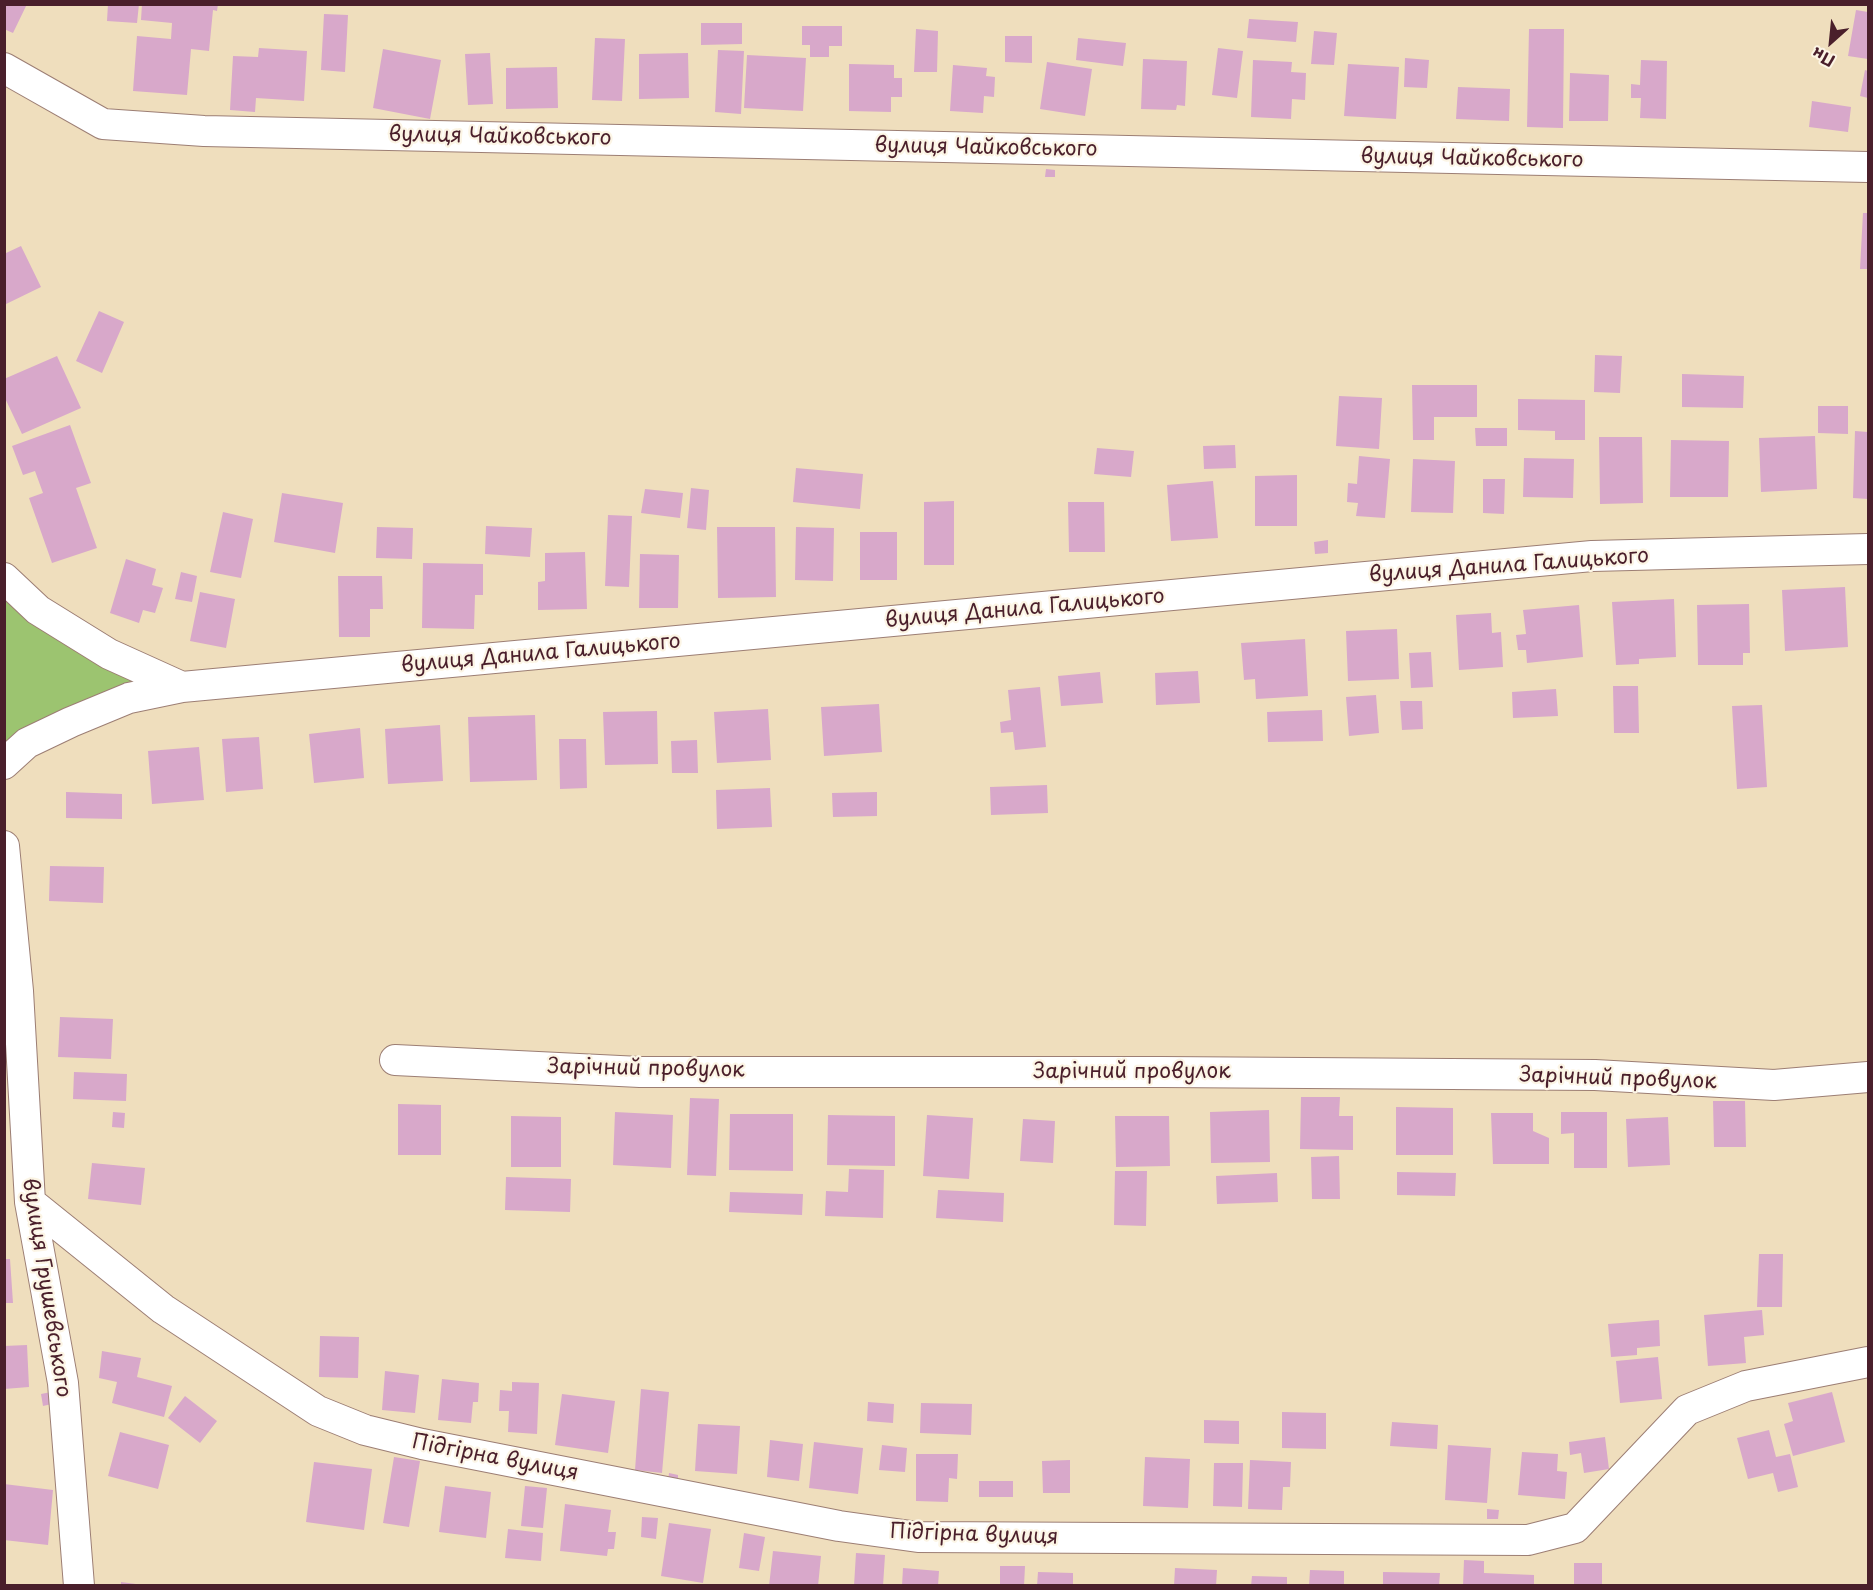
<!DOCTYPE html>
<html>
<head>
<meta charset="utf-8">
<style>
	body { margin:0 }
	#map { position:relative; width:1873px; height:1590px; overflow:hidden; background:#efdebd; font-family:"Playpen Sans",sans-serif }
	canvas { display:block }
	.frame { position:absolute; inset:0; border:6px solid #4a1f2b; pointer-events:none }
	.north { position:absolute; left:1801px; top:12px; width:60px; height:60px; -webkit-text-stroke:4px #fcf5e5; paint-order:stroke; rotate:207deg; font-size:16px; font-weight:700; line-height:24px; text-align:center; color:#4a1f2b }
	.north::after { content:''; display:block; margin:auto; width:21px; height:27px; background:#4a1f2b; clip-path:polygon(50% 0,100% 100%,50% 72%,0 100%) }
</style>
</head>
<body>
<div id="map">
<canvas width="1873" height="1590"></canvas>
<div class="frame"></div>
<div class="north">Пн</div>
</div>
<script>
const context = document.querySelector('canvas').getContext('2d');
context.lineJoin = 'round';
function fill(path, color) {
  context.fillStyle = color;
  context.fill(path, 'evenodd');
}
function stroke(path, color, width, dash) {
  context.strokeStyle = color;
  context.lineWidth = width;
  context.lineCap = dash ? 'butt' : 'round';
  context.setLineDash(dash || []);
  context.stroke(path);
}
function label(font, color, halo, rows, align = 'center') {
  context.font = font + ' "Playpen Sans",sans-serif';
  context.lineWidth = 4.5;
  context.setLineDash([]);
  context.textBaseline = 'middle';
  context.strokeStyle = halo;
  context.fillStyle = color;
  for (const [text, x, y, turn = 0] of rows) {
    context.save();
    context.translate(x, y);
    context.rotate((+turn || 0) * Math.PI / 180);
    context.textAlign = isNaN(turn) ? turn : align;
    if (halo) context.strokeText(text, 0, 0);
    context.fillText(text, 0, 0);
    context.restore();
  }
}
fill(new Path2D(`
	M5,578L148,673L5,764Z`), '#9cc470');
fill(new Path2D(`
	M4,4H27L13,33L4,29Z
	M108,4H139L137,23L107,21Z
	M142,4H218L217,11L213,10L209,51L191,49L187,95L133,91L137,36L171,39L172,23L141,20Z
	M1856,10L1868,12V59L1848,56Z
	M324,14L348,15L345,72L321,70Z
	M1249,19L1298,22L1296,42L1247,38Z
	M701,23H742V44L701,45Z
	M802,26H842V46H829V57H810V45H802Z
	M916,29L938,31L937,72H914Z
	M1529,29H1564L1563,128L1527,127Z
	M1314,31L1337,33L1334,65L1311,64Z
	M1005,36H1032V63L1005,62Z
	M595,38L625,39L622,101L592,100Z
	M1078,38L1126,43L1123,66L1076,60Z
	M259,48L307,51L304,101L256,98L255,112L230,110L233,56L258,57Z
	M1218,48L1243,51L1237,98L1212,95Z
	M383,49L441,60L430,119L373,108Z
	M718,50L744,51L741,114L715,112Z
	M490,53L493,104L468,105L465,54Z
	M688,53L689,98L639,99V54Z
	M747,55L806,58L803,111L744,108Z
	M1405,58L1429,60L1427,88L1404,87Z
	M1143,59L1187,61L1185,106L1177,105L1176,110L1141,109Z
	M1253,60L1292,62L1291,72L1306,73L1305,100L1292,99L1291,119L1251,117Z
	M1641,60L1667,61L1666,119L1640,118L1641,98H1631V84L1640,85Z
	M1047,62L1092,69L1085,116L1040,109Z
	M849,64L894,65V78H902V97H891V112L849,111Z
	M1348,64L1399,67L1396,119L1344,116Z
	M953,65L987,68L986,76L995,77L994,97L984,96L983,113L950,111Z
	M557,67L558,108L506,109V68Z
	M1865,70L1868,71V98L1860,96Z
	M1570,73L1609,75L1608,121H1569Z
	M1458,87L1510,89L1509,121L1456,119Z
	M1812,101L1851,107L1848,132L1809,127Z
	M1046,169L1055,170V177H1045Z
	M1863,213H1868V269H1860Z
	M21,246L41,287L4,305V254Z
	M99,311L124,322L102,373L76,361Z
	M1595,355L1622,356L1620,393L1594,392Z
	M57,356L81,408L22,434L4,396V379Z
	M1682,374L1744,376L1743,408L1682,407Z
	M1412,385H1477V417H1434V440H1413Z
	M1339,396L1382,398L1379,449L1336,446Z
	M1518,399L1585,400V440H1555V431L1518,430Z
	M1818,406H1848V434L1818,433Z
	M70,425L91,483L76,488L97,548L52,563L29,498L43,493L35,471L23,475L12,446Z
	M1475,428H1507V446H1476Z
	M1855,431L1868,432V499L1853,498Z
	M1815,436L1817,489L1761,492L1759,438Z
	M1599,437H1642L1643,503L1600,504Z
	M1671,440L1729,441L1728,497H1670Z
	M1235,445L1236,468L1204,469L1203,446Z
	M1097,448L1134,451L1131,477L1094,474Z
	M1359,456L1390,459L1385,518L1356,516L1358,503L1347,502L1348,483L1357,484Z
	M1524,458L1574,459L1573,498L1523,497Z
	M1413,459L1455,461L1453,513L1411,512Z
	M796,468L863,474L860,509L793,502Z
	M1297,475V526H1255V476Z
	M1483,479H1505L1504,514L1483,513Z
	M1213,481L1218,538L1171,541L1167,485Z
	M691,488L709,490L706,530L687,528Z
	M645,489L683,493L680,518L641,513Z
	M282,493L343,503L335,553L274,542Z
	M954,501V565H924V502Z
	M1068,502H1104L1105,552H1069Z
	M223,512L253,519L241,578L210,572Z
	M608,515L632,516L629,587L605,586Z
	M486,526L532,528L530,557L485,554Z
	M377,527L413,528L412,559L376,558Z
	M717,527H775L776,597L718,598Z
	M796,527L834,528L833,581L795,580Z
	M860,532H897V580H860Z
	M1328,540V553L1315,554L1314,542Z
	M585,552L587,609L538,610V582L545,581V553Z
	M640,554L679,555L678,608H639Z
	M126,559L156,569L152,585L163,588L155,613L143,610L139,623L110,613Z
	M423,563L483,564V595H475L474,629L422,628Z
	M181,572L197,576L192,602L175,599Z
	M338,576H382L383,609H370V637H339Z
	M1845,587L1848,647L1785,651L1782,590Z
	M200,592L235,599L226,648L190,641Z
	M1674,599L1676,657L1639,659V664L1616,665L1612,602Z
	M1749,604L1750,653H1743V665H1698L1697,605Z
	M1579,605L1583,657L1527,663L1526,650H1518L1516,635L1526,634L1523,610Z
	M1491,613L1492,633L1501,632L1503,667L1459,670L1456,615Z
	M1397,629L1399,679L1348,681L1346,631Z
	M1305,639L1308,696L1256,699L1255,679L1244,680L1241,643Z
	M1431,652L1433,687L1411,688L1409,653Z
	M1198,671L1200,703L1156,705L1155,673Z
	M1100,672L1103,703L1061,706L1058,676Z
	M1613,686H1638L1639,733H1614Z
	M1040,687L1046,747L1015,750L1013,732L1001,733L1000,722L1011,720L1008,690Z
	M1556,689L1558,716L1513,718L1512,692Z
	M1376,695L1379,733L1349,736L1346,697Z
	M1400,701H1422L1423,729L1402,730Z
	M879,704L882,752L824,756L821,707Z
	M1762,705L1767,787L1737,789L1732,706Z
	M768,709L771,760L717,763L714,712Z
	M1322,710L1323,741L1268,742L1267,712Z
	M657,711L658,764L605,765L603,712Z
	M535,715L537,780L470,782L468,717Z
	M440,725L443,781L388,784L385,729Z
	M360,728L364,778L314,783L309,734Z
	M259,737L263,789L226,792L222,739Z
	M559,739H586L587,788L560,789Z
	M697,740L698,773H672L671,741Z
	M199,747L204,800L152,804L148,751Z
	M1047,785L1048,813L991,815L990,787Z
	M770,788L772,827L717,829L716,790Z
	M66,792L122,794V819L66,818Z
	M877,792V816L833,817L832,793Z
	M50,866L104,867L103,903L49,901Z
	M60,1017L113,1019L111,1059L58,1057Z
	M74,1072L127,1074L126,1101L73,1099Z
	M1301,1097H1340L1339,1116H1353V1150L1300,1149Z
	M690,1098L719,1099L716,1176L687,1175Z
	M1713,1101H1745L1746,1147H1714Z
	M398,1104L441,1105V1155H398Z
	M1396,1107L1453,1108V1155H1396Z
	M1269,1110L1270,1162L1211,1163L1210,1112Z
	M113,1112L125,1113L124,1128L112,1127Z
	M615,1112L673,1115L671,1168L613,1165Z
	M1561,1112H1607V1168H1574V1133L1561,1134Z
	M1491,1113H1533V1131L1549,1138V1164H1493Z
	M730,1114H793V1171L729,1170Z
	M828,1115L895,1116V1166L827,1165Z
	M927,1115L973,1118L969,1179L923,1176Z
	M511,1116L561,1117V1167H511Z
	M1115,1116H1169L1170,1166L1116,1167Z
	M1668,1117L1670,1165L1628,1167L1626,1119Z
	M1023,1119L1055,1121L1053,1163L1020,1161Z
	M1339,1156L1340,1199H1312L1311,1157Z
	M92,1163L145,1168L141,1205L88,1199Z
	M849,1169L884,1170L883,1218L825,1216L826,1191L848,1192Z
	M1115,1171H1147L1146,1226L1114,1225Z
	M1397,1172L1456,1173L1455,1196L1397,1195Z
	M1277,1173L1278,1202L1217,1204L1216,1176Z
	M506,1177L571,1179L570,1212L505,1210Z
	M938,1190L1004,1193L1003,1222L936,1218Z
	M730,1192L803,1194L802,1215L729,1212Z
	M1759,1254H1783L1782,1307H1757Z
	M4,1259H10L13,1303H4Z
	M1762,1310L1764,1335L1744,1337L1746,1363L1708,1366L1704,1315Z
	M1659,1320L1660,1346L1637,1348V1355L1611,1357L1608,1324Z
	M320,1336L359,1337L358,1378L319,1377Z
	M27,1345L29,1387L4,1389V1346Z
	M102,1351L141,1358L137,1377L172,1386L164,1417L112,1403L117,1382L99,1378Z
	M1658,1357L1662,1399L1620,1403L1616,1361Z
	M385,1371L419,1375L415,1413L382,1410Z
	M442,1379L479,1383L478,1402H473L471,1423L438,1420Z
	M512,1382L539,1383L537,1434L508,1432L509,1411H499L500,1390L512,1391Z
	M641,1389L669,1392L662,1473L635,1470Z
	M51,1392L52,1404L43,1406L41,1394Z
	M1832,1392L1845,1442L1793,1456L1784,1424L1793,1421L1788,1403Z
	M562,1394L615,1401L608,1453L555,1445Z
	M185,1396L217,1421L200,1443L168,1418Z
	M868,1402L894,1404L893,1423L867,1421Z
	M921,1403L972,1404L971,1435L920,1433Z
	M1282,1412L1326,1413V1449L1282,1448Z
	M1204,1420L1239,1421V1444L1204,1443Z
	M1392,1422L1438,1425L1437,1449L1390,1446Z
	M698,1424L740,1426L737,1474L695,1471Z
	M1769,1430L1776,1457L1790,1454L1798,1487L1778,1492L1773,1473L1748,1479L1737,1438Z
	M120,1432L169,1445L158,1489L108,1476Z
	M1605,1437L1609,1469L1584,1473L1581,1453L1570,1455L1569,1442Z
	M770,1440L803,1444L799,1481L767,1477Z
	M814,1442L863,1448L858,1494L809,1488Z
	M882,1445L907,1448L905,1472L879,1470Z
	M1448,1445L1491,1448L1487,1503L1445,1500Z
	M1522,1452L1558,1454L1557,1471L1567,1472L1565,1499L1518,1495Z
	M916,1454H958L957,1479L949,1478L948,1502L916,1501Z
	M394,1457L420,1461L409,1527L383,1523Z
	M1145,1457L1190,1459L1188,1508L1143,1506Z
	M1070,1460V1493H1043L1042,1461Z
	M1250,1460L1291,1462L1290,1487H1283L1282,1510L1248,1509Z
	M314,1462L372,1469L364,1530L306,1522Z
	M1214,1463H1243L1242,1507L1213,1506Z
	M669,1473L678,1475V1482L668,1481Z
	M979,1481H1013V1497H979Z
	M4,1484L53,1490L48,1545L4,1540Z
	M445,1486L491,1492L486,1538L439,1532Z
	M525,1486L547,1488L543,1528L521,1526Z
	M565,1504L611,1510L608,1532H616L614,1549H608L607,1556L560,1551Z
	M1487,1509L1499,1510L1498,1519H1487Z
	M642,1517L658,1518L656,1539L641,1537Z
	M669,1523L711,1529L703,1583L661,1576Z
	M508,1529L543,1533L541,1561L505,1558Z
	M744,1533L765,1537L759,1571L739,1568Z
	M773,1551L821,1556L818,1586H769Z
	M856,1553L885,1555L883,1586H854Z
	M1464,1560L1484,1561V1573L1534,1575V1586H1463Z
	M1574,1563H1602V1586H1574Z
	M1000,1566H1025L1024,1586H1000Z
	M903,1568L939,1571L938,1586H902Z
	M1175,1568L1217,1570L1216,1586H1174Z
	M1310,1570L1344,1571V1586H1309Z
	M1038,1572L1073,1573V1586H1037Z
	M1383,1572L1440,1573L1439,1586H1383Z
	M1252,1576L1287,1577V1586H1251Z
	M121,1582L136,1584V1586H121Z`), '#d8a8ca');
const street = new Path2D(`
	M4,68L103,124L204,131L1868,167
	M4,578L38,610L109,654L182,687
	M4,764L27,743L71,722L129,698L182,687L1592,556L1868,549
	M4,846L18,991L30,1202L63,1383L79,1586
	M395,1060L640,1072H1162L1595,1075L1774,1085L1868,1077
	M30,1202L163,1309L318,1411L365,1430L422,1444L839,1526L918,1537L1528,1540L1575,1528L1687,1410L1746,1386L1868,1362`);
stroke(street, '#9c7e74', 32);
stroke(street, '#fff', 30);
label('21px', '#4a1f2b', '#fcf5e5', [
	["вулиця Чайковського",500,137,1],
	["вулиця Чайковського",986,148,1],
	["вулиця Чайковського",1472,159,1],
	["вулиця Данила Галицького",1509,566,-4],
	["вулиця Данила Галицького",1025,609,-5],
	["вулиця Данила Галицького",541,654,-5],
	["Зарічний провулок",646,1069,1],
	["Зарічний провулок",1132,1072],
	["Зарічний провулок",1618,1079,2],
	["вулиця Грушевського",46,1288,81],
	["Підгірна вулиця",495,1458,11],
	["Підгірна вулиця",974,1535,2]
]);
</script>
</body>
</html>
